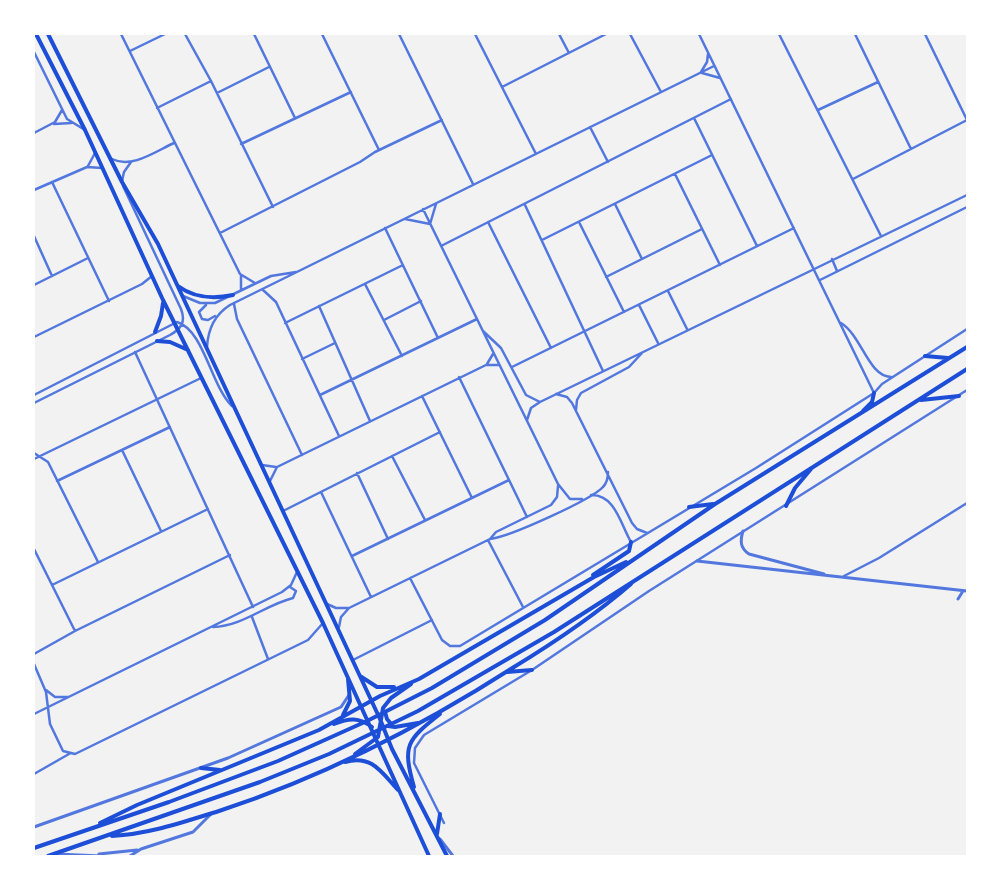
<!DOCTYPE html>
<html>
<head>
<meta charset="utf-8">
<style>
	body { margin:0 }
	#map { position:relative; width:1001px; height:890px; overflow:hidden; background:#f2f2f2; font-family:"Exo 2",sans-serif }
	canvas { display:block }
	.frame { position:absolute; inset:0; border:35px solid #fff; pointer-events:none }
</style>
</head>
<body>
<div id="map">
<canvas width="1001" height="890"></canvas>
<div class="frame"></div>
</div>
<script>
const context = document.querySelector('canvas').getContext('2d');
context.lineJoin = 'round';
function stroke(path, color, width, dash) {
  context.strokeStyle = color;
  context.lineWidth = width;
  context.lineCap = dash ? 'butt' : 'round';
  context.setLineDash(dash || []);
  context.stroke(path);
}
stroke(new Path2D(`
	M121,34L240,274L255,283
	M185,34L211,81L273,207
	M254,34L295,118
	M322,34L379,150
	M399,34L473,184
	M475,34L536,154
	M559,34L569,53
	M630,34L661,92
	M699,34L874,393
	M779,34L881,236
	M855,34L911,149
	M925,34L967,120
	M130,51L165,34
	M34,52L67,119L85,130
	M701,72L707,62L708,54
	M702,73L720,78
	M502,87L606,34
	M217,93L269,67
	M157,108L211,81
	M818,110L878,82
	M694,118L757,246
	M54,124L71,123
	M590,127L608,162
	M34,133L55,122L62,110
	M241,144L351,92
	M112,159C132,169 156,151 174,143
	M88,166L95,153
	M675,174L720,265
	M853,179L967,120
	M122,181L124,172L131,162
	M52,182L109,301
	M34,190L87,167L102,168
	M615,204L642,259
	M525,205L603,371
	M423,209L558,484L570,499H582
	M405,219L430,224L436,204
	M488,222L551,348
	M579,222L624,312
	M385,228L438,338
	M220,233L360,162L375,152L442,120
	M34,236L52,276
	M542,240L712,155
	M441,246L731,99
	M832,259L837,271
	M606,277L702,229
	M820,280L967,207
	M365,284L402,356
	M34,285L88,258
	M241,290V276
	M263,290L276,302L339,436
	M668,291L687,329
	M183,296L200,303H215L271,276L296,272
	M234,304L237,319L302,455
	M206,305L199,312L202,319L208,320L215,316
	M639,305L658,343
	M319,306L370,421
	M384,320L421,301
	M285,323L403,265
	M841,323C862,336 868,376 891,377
	M483,331L501,348L526,395L540,402
	M34,337L142,284L152,276
	M207,347C208,329 214,315 230,305L714,66
	M135,352L253,607
	M302,359L335,343
	M487,364L493,354
	M512,367L794,228
	M459,377L527,517
	M556,394L567,397L572,403L632,523L637,529L647,533
	M34,395L177,322C204,330 211,386 232,406
	M320,395L477,319
	M422,396L472,498
	M34,403L170,335C181,329 186,322 181,309L123,186
	M576,410L577,400L581,393L629,367L642,353
	M527,420L531,408L540,402L967,195
	M122,450L161,531
	M34,453L48,462L98,562
	M392,456L425,520
	M34,459L201,378
	M262,465L276,467
	M357,473L388,539
	M57,481L170,427
	M270,481L277,467L486,365H499
	M321,492L371,597
	M591,495C615,494 621,525 631,542
	M283,511L440,432
	M490,539L496,532L551,505L557,497L558,486
	M488,540L523,607
	M34,549L75,631
	M352,556L509,480
	M844,576L879,558L967,503
	M410,578L442,640L450,646H460L756,468L874,393L882,384L967,329
	M52,585L208,509
	M327,604L336,608H348
	M252,617L268,659
	M213,627C243,626 265,605 293,598L296,591L290,587
	M339,627L341,617L349,608L490,539C509,537 591,500 603,487C607,483 608,478 608,472
	M34,654L75,631L230,555
	M353,660L432,620
	M34,664L46,692L50,724L63,751L75,754L308,640L323,623
	M46,690L55,697H68
	M34,714L282,592L291,585L297,572
	M34,774L69,754
	M444,823L414,763L415,748L424,735L532,670L649,591L967,390`), '#5277de', 2.5);
stroke(new Path2D(`
	M743,531C740,541 740,548 749,554L824,574
	M697,561L967,591
	M958,599L963,591
	M34,827L228,758L341,707L349,695
	M440,839L453,856
	M56,854L101,856
	M99,854L137,850
	M130,856L141,849L193,832L212,813`), '#5277de', 3);
stroke(new Path2D(`
	M36,34L85,130L163,300L323,623L429,856
	M48,34L122,182L158,244L380,719L392,749L447,856
	M178,286C194,298 214,299 233,295
	M155,332L161,316L163,303
	M157,341L170,342L188,350
	M925,356L948,358
	M921,400L959,396
	M863,411L872,402L874,393
	M786,506L795,488L811,469
	M689,507L713,504
	M593,575L629,551L631,542
	M507,672L532,670
	M360,676L377,687H394
	M385,712L387,719L392,725
	M343,715L350,701L348,679
	M334,724C349,718 359,717 372,727
	M388,726L395,727L418,723
	M355,754L378,737L383,708L391,698L411,684
	M345,762C372,754 382,773 398,790
	M201,768L220,770
	M414,787C402,745 407,740 440,714
	M100,823L137,805L319,730L380,696L419,679L594,577L626,562
	M437,834L440,814
	M112,836C150,834 183,822 219,811C323,777 422,726 514,667C555,642 594,616 631,584
	M34,848L169,802L278,761L367,721L432,688L545,620L715,504L967,347
	M48,856L260,782L329,754L418,711L554,632L967,369`), '#1d4ed8', 4);
</script>
</body>
</html>
